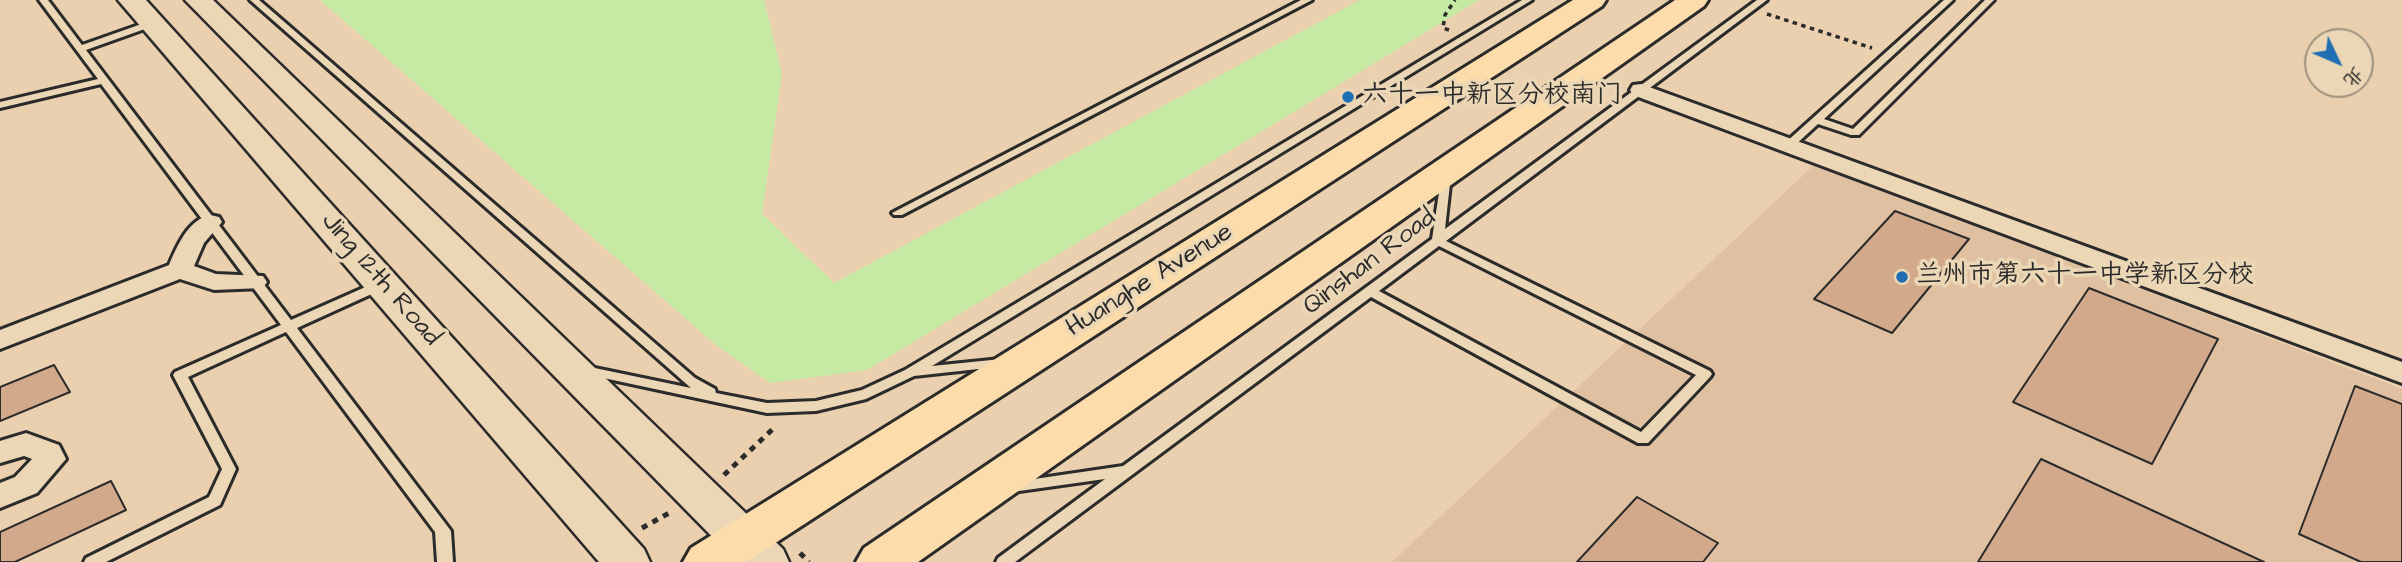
<!DOCTYPE html>
<html>
<head>
<meta charset="utf-8">
<style>
	body { margin:0 }
	#map { position:relative; width:2402px; height:562px; overflow:hidden; background:#ead0ae; font-family:"Architects Daughter","LXGW WenKai TC",sans-serif }
	canvas { display:block }
	.north { position:absolute; left:2304px; top:28px; width:70px; height:70px; box-sizing:border-box; background:#ebd6b5; border:2px solid #9e927e; border-radius:50%; rotate:134deg; font-size:19px; font-weight:700; line-height:28px; text-align:center; color:#2b2b2b }
	.north::after { content:''; display:block; margin:auto; width:24px; height:32px; background:#1f6fb2; clip-path:polygon(50% 0,100% 100%,50% 72%,0 100%) }
</style>
</head>
<body>
<div id="map">
<canvas width="2402" height="562"></canvas>
<div class="north">北</div>
</div>
<script>
const context = document.querySelector('canvas').getContext('2d');
context.lineJoin = 'round';
function fill(path, color) {
  context.fillStyle = color;
  context.fill(path, 'evenodd');
}
function stroke(path, color, width, dash) {
  context.strokeStyle = color;
  context.lineWidth = width;
  context.lineCap = dash ? 'butt' : 'round';
  context.setLineDash(dash || []);
  context.stroke(path);
}
function label(font, color, halo, rows, align = 'center') {
  context.font = font + ' "Architects Daughter","LXGW WenKai TC",sans-serif';
  context.lineWidth = 7;
  context.setLineDash([]);
  context.textBaseline = 'middle';
  context.strokeStyle = halo;
  context.fillStyle = color;
  for (const [text, x, y, turn = 0] of rows) {
    context.save();
    context.translate(x, y);
    context.rotate((+turn || 0) * Math.PI / 180);
    context.textAlign = isNaN(turn) ? turn : align;
    if (halo) context.strokeText(text, 0, 0);
    context.fillText(text, 0, 0);
    context.restore();
  }
}
fill(new Path2D(`
	M1815,164L2402,389V562H1392Z`), '#dfc1a1');
fill(new Path2D(`
	M320,0H764L782,74L762,214L834,283L1360,0H1479L867,370L770,383L716,345Z`), '#c6eaa3');
const building = new Path2D(`
	M1895,211L1969,239L1892,333L1814,299Z
	M2089,288L2218,339L2152,464L2013,402Z
	M54,365L70,392L0,421V387Z
	M2355,386L2402,404V562H2361L2299,534Z
	M2041,459L2264,562H1978Z
	M111,481L126,510L15,562H0V532Z
	M1637,497L1718,543L1703,562H1577Z`);
fill(building, '#d2a98a');
stroke(building, '#2b2b2b', 2);
const lane = new Path2D(`
	M39,0H48L82,45L150,21H156V25L86,50L291,320L379,281H387L389,284L387,287L297,328L448,527L451,531L453,562H437L435,532L286,332L188,377L236,469L220,505L106,562H84L86,558L209,497L222,469L173,375L175,372L281,325L101,84L0,108V102L98,79Z
	M250,0H259L695,378L715,389L716,393L767,403L816,401L862,390L905,370L1522,0H1532L932,366L1001,359L1008,363L1006,366L914,376L866,399L816,411L767,413L580,373L578,370L580,367L585,366L691,388Z
	M1301,0H1312L902,215H894L892,213Z
	M1757,0H1767L1446,241L1710,371L1712,374L1710,377L1648,443H1638L1371,297L1015,562H996L998,558L1105,479L1012,492L1007,491L1005,487L1007,483L1123,466L1432,239L1442,173H1450L1451,175L1445,229ZM1439,246L1696,375L1641,432L1379,291Z
	M1944,0H1953L1824,119L1853,129L1985,0H1994L1859,135H1851L1818,124L1793,147H1785L1784,145L1785,143Z`);
const street = new Path2D(`
	M1641,84L2402,362V383L1633,95L1630,90L1633,85Z
	M210,215L219,217L222,222L204,243L194,266L216,274L263,276L267,282L263,288L214,290L180,279L0,349V330L169,265C177,246 188,220 210,215Z
	M26,433L59,445L66,459L37,493L0,508V483L15,477L32,459L24,456L0,463V441Z`);
const secondary = new Path2D(`
	M118,0H146L644,549L650,562H599Z
	M185,0H213L783,549L789,562H737Z`);
const primary = new Path2D(`
	M1573,0H1606L1602,6L746,562H683L691,548Z
	M1675,0H1708L1704,6L918,562H856L864,548Z`);
stroke(lane, '#2b2b2b', 6);
stroke(street, '#2b2b2b', 6);
stroke(secondary, '#2b2b2b', 5);
stroke(primary, '#2b2b2b', 6);
stroke(new Path2D(`
	M1767,14L1872,48
	M1449,30L1443,28L1445,15L1455,0`), '#2b2b2b', 3.5, [4.5, 4.5]);
stroke(new Path2D(`
	M724,475L776,426
	M642,528L671,512
	M800,553L809,562`), '#2b2b2b', 5, [6, 6]);
fill(lane, '#ebd6b5');
fill(street, '#ebd6b5');
fill(secondary, '#ebd6b5');
fill(primary, '#fddcac');
for (const [x, y, r, color] of [
	[1348,97,7,"#1f6fb2"],
	[1902,277,7,"#1f6fb2"]
]) {
  const dot = new Path2D();
  dot.arc(x, y, r, 0, 2 * Math.PI);
  context.fillStyle = color;
  context.fill(dot);
  stroke(dot, '#ebd6b5', 2.5);
}
label('26px', '#2b2b2b', '#ebd6b5', [
	["六十一中新区分校南门",1362,97],
	["兰州市第六十一中学新区分校",1916,277]
], 'left');
label('26px', '#2b2b2b', '#ebd6b5', [
	["Qinshan Road",1370,263,-37],
	["Jing 12th Road",380,280,49],
	["Huanghe Avenue",1150,281,-32]
]);
</script>
</body>
</html>
